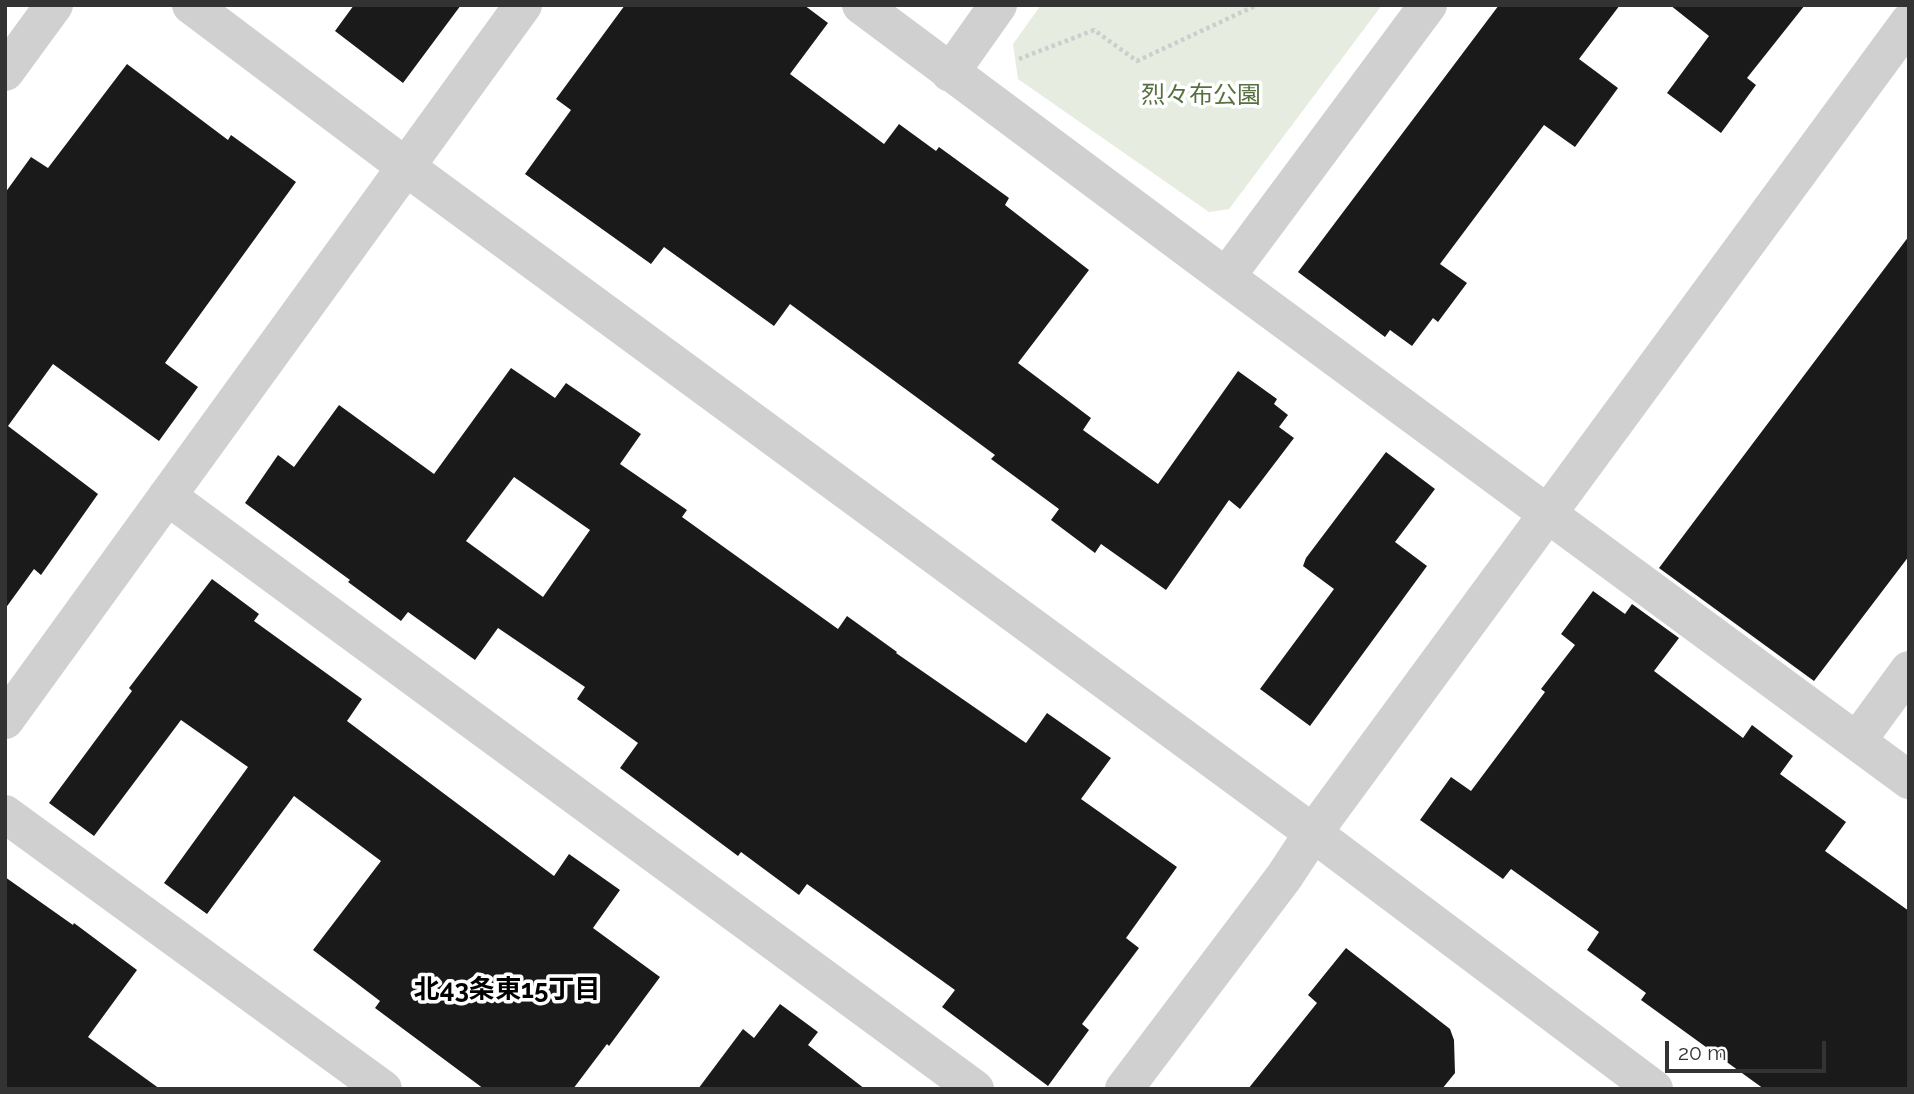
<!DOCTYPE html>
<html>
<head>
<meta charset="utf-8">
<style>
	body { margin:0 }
	#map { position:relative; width:1914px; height:1094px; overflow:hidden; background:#fff; font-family:Raleway,sans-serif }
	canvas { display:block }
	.frame { position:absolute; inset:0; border:7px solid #333; pointer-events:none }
	.scale { position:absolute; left:1665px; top:1041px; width:161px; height:32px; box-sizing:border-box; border:4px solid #333; border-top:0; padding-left:9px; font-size:21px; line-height:24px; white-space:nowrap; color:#333; -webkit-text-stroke:5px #fff; paint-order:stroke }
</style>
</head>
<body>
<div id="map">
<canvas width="1914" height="1094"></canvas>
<div class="frame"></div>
<div class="scale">20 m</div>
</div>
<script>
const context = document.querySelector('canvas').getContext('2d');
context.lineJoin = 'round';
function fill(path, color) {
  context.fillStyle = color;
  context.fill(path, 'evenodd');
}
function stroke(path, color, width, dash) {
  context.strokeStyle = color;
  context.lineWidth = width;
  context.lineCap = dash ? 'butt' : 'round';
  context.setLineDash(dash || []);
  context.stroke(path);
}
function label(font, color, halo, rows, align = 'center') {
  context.font = font + ' Raleway,"Noto Sans JP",sans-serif';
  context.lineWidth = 7;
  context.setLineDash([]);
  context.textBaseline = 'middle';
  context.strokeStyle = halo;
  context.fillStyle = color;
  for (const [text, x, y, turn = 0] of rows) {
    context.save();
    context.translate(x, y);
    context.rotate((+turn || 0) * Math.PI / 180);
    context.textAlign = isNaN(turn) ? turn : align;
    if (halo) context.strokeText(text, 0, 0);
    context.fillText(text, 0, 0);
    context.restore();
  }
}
fill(new Path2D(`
	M1041,5H1382L1229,209L1209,212L1018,79L1013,44Z`), '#e6ecdf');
fill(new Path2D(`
	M354,5H461L403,83L335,31Z
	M625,5H804L828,23L790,74L884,144L899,124L936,151L939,147L1009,198L1005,205L1089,270L1018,363L1091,418L1083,430L1158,484L1238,371L1277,399L1274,404L1288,415L1279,427L1294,438L1240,509L1229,500L1166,590L1101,544L1095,553L1051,520L1059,509L991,459L995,455L790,304L774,326L664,247L651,264L525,174L571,110L556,99Z
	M1499,5H1620L1579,59L1618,88L1575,147L1544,125L1440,264L1467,283L1438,322L1433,318L1412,346L1390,330L1385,337L1298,272Z
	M1670,5H1805L1747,78L1756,85L1721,133L1667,93L1709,36Z
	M127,64L228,140L231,135L296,182L165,363L198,387L159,441L53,364L8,426L98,494L41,575L34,569L5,609V193L31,157L48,168Z
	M1909,236V556L1814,681L1659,568Z
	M511,368L555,398L566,383L641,434L620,464L687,510L682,517L838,629L847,616L897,652L896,653L1026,743L1047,713L1111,758L1081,799L1177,867L1126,938L1139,948L1082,1024L1089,1030L1048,1086L942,1007L955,990L807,884L799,895L741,852L738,856L620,768L638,743L577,699L585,687L498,628L475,660L408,612L401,621L348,582L350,580L245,503L278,455L294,467L339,405L434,474ZM514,477L590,530L543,597L466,541Z
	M1386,452L1435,489L1395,542L1427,566L1310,726L1260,689L1334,589L1303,566L1306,558Z
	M212,579L259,614L254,621L362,699L347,721L554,876L569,854L620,890L593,928L660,977L609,1046L607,1044L573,1089H484L375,1008L380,1001L313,950L381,861L294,796L207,914L164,883L248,767L181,720L94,836L49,803L132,691L129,688Z
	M1593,591L1625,614L1632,604L1679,638L1654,671L1743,738L1752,725L1793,756L1780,774L1846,822L1825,851L1909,911V1089H1764L1641,1000L1646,993L1587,950L1599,932L1511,869L1503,879L1420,820L1451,777L1471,791L1545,692L1541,689L1575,645L1561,634Z
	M5,877L73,925L74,923L137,970L88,1037L160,1089H5Z
	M1346,948L1450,1029L1454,1040L1455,1073L1442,1089H1248L1317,1003L1308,995Z
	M780,1004L818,1032L808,1045L865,1089H698L743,1029L754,1038Z`), '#1a1a1a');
stroke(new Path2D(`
	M1019,59L1094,30L1137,61L1257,5`), '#cdcdcd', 4.5, [3.5, 3.5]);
stroke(new Path2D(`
	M191,5L406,167L1313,833L1654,1089
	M861,5L1226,277L1909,780
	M5,72L54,5
	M950,73L998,5
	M1226,277L1428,5
	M167,496L975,1089
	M5,720L523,5
	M1857,741L1909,670
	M5,814L383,1089
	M1124,1089L1284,877L1313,833L1909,22`), '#d0d0d0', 38);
label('24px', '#56703f', '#fff', [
	["烈々布公園",1201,96]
]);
label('bold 26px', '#000', '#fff', [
	["北43条東15丁目",507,990]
]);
</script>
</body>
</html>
